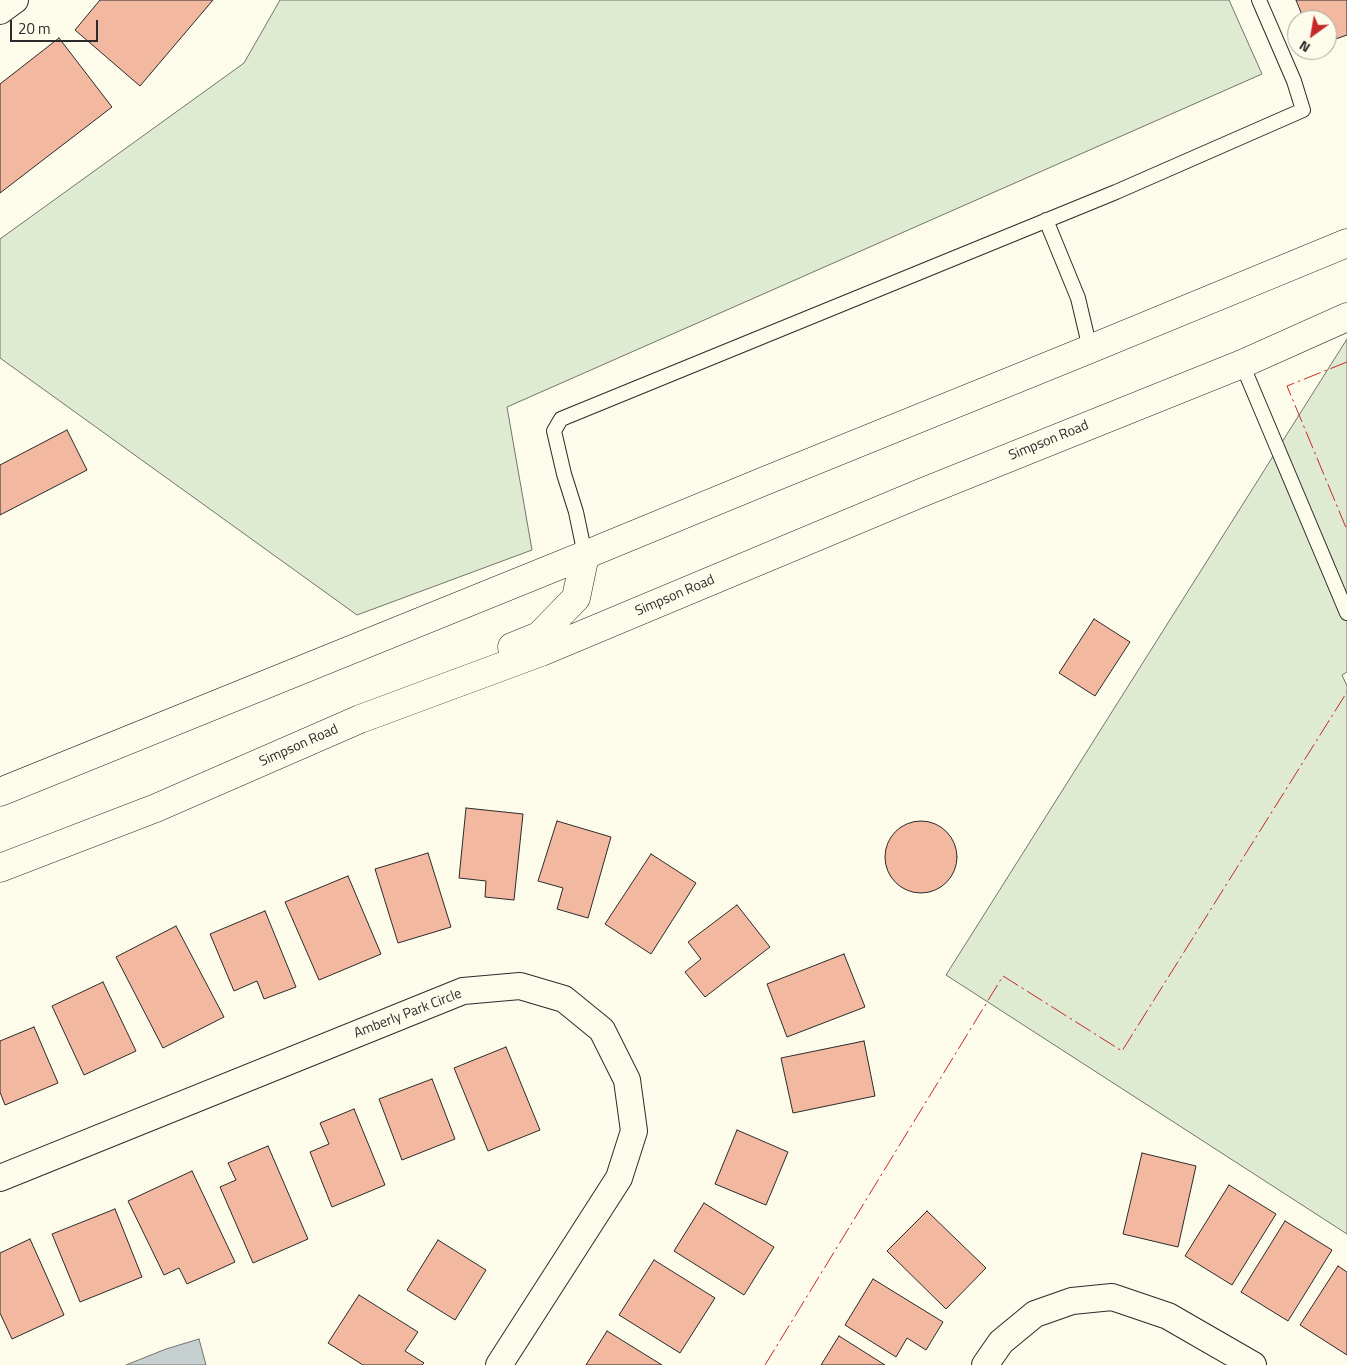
<!DOCTYPE html>
<html>
<head>
<meta charset="utf-8">
<style>
	body { margin:0 }
	#map { position:relative; width:1347px; height:1365px; overflow:hidden; background:#fdfbea; font-family:"Titillium Web",sans-serif }
	canvas { display:block }
	.north { position:absolute; left:1287px; top:10px; width:50px; height:50px; box-sizing:border-box; background:#fdfbea; border:1px solid #a9a89e; border-radius:50%; rotate:212deg; font-size:14px; font-weight:700; line-height:20px; text-align:center; color:#2b2b2b }
	.north::after { content:''; display:block; margin:auto; width:18px; height:22px; background:#c62828; clip-path:polygon(50% 0,100% 100%,50% 72%,0 100%) }
	.scale { position:absolute; left:10px; top:20px; width:88px; height:22px; box-sizing:border-box; border:2px solid #2b2b2b; border-top:0; padding-left:6px; font-size:15px; line-height:18px; white-space:nowrap; color:#2b2b2b; -webkit-text-stroke:4px #fdfbea; paint-order:stroke }
</style>
</head>
<body>
<div id="map">
<canvas width="1347" height="1365"></canvas>
<div class="north">N</div>
<div class="scale">20 m</div>
</div>
<script>
const context = document.querySelector('canvas').getContext('2d');
context.lineJoin = 'round';
function paint(path, color) {
  context.fillStyle = color;
  context.fill(path, 'evenodd');
}
function shape(rows) {
  const path = new Path2D();
  for (const r of rows) {
    if (r.length === 3) {
      path.moveTo(r[0] + r[2], r[1]);
      path.arc(r[0], r[1], r[2], 0, 2 * Math.PI);
      continue;
    }
    path.moveTo(r[0], r[1]);
    for (let i = 2; i < r.length; i += 2) path.lineTo(r[i], r[i + 1]);
  }
  return path;
}
function trace(path, color, width, dash) {
  context.strokeStyle = color;
  context.lineWidth = width;
  context.lineCap = dash ? 'butt' : 'round';
  context.setLineDash(dash || []);
  context.stroke(path);
}
function write(font, color, halo, rows, align = 'center') {
  context.font = font + ' "Titillium Web",sans-serif';
  context.lineWidth = 4;
  context.setLineDash([]);
  context.textBaseline = 'middle';
  context.strokeStyle = halo;
  context.fillStyle = color;
  for (const [text, x, y, turn = 0] of rows) {
    context.save();
    context.translate(x, y);
    context.rotate((+turn || 0) * Math.PI / 180);
    context.textAlign = isNaN(turn) ? turn : align;
    if (halo) context.strokeText(text, 0, 0);
    context.fillText(text, 0, 0);
    context.restore();
  }
}
const green = shape([
	[280,0,1229,0,1262,74,507,407,532,550,357,615,0,358,0,239,244,63,280,0],
	[1347,339,1347,672,1342,675,1347,686,1347,1234,946,975,1347,339]
]);
const water = shape([
	[199,1339,206,1365,126,1365,166,1349,199,1339]
]);
const building = shape([
	[100,0,213,0,140,86,75,30,100,0],
	[1296,0,1347,0,1347,35,1327,42,1327,20,1304,20,1296,0],
	[59,38,112,107,0,193,0,84,59,38],
	[67,430,87,470,0,515,0,465,67,430],
	[1094,619,1130,642,1095,696,1059,673,1094,619],
	[466,808,523,814,514,900,485,897,486,881,459,878,466,808],
	[557,821,611,837,588,918,557,909,563,888,538,881,557,821],
	[921,857,36],
	[428,853,451,927,398,943,375,869,428,853],
	[651,854,696,883,651,954,605,924,651,854],
	[348,876,381,954,319,980,285,902,348,876],
	[737,905,770,947,705,997,685,972,701,959,688,942,737,905],
	[265,911,296,987,264,999,257,981,234,991,210,934,265,911],
	[176,926,224,1017,163,1048,116,957,176,926],
	[844,954,865,1007,787,1037,767,984,844,954],
	[103,982,136,1051,84,1075,52,1006,103,982],
	[34,1027,58,1083,5,1105,0,1092,0,1041,34,1027],
	[864,1041,875,1096,793,1113,781,1058,864,1041],
	[506,1047,540,1130,488,1151,454,1068,506,1047],
	[432,1079,455,1139,402,1160,379,1099,432,1079],
	[354,1109,385,1185,332,1207,310,1152,329,1144,320,1123,354,1109],
	[737,1130,788,1152,766,1205,715,1184,737,1130],
	[268,1146,308,1239,253,1263,220,1187,236,1180,228,1163,268,1146],
	[1142,1153,1196,1166,1178,1247,1123,1234,1142,1153],
	[192,1171,235,1262,187,1284,179,1268,164,1275,128,1201,192,1171],
	[1229,1185,1276,1214,1232,1285,1185,1256,1229,1185],
	[704,1203,774,1247,744,1295,674,1251,704,1203],
	[115,1209,142,1277,80,1302,52,1234,115,1209],
	[927,1211,986,1268,946,1309,887,1251,927,1211],
	[1285,1221,1332,1250,1288,1321,1241,1292,1285,1221],
	[30,1239,64,1315,12,1339,0,1313,0,1253,30,1239],
	[438,1240,486,1270,455,1320,407,1290,438,1240],
	[654,1260,715,1298,680,1353,619,1315,654,1260],
	[1338,1266,1347,1272,1347,1355,1300,1325,1338,1266],
	[873,1279,943,1322,926,1350,907,1338,896,1357,845,1325,873,1279],
	[359,1295,418,1332,405,1351,424,1363,422,1365,363,1365,328,1343,359,1295],
	[607,1331,662,1365,586,1365,607,1331],
	[839,1336,885,1365,821,1365,839,1336]
]);
const service = shape([
	[1046,220,1078,298,1090,349],
	[1242,364,1347,613],
	[585,555,576,512,564,474,554,431,561,419,1116,192,1303,110,1294,81,1259,0]
]);
const minor = shape([
	[0,11,15,0],
	[0,1178,463,991,520,986,564,999,602,1030,627,1080,634,1131,619,1178,499,1365],
	[985,1365,1001,1342,1035,1314,1072,1301,1112,1297,1168,1316,1253,1365]
]);
const primary = shape([
	[512,647,539,636,576,598,585,555],
	[0,792,585,555,767,480,1090,349,1347,243],
	[0,868,156,808,360,719,541,652,921,493,1242,364,1347,317]
]);
const power = shape([
	[1347,362,1287,386,1347,530],
	[765,1365,1003,976,1122,1051,1347,692]
]);
const streetNames = [
	["Simpson Road",1049,441,-22],
	["Simpson Road",675,596,-23],
	["Simpson Road",299,746,-24],
	["Amberly Park Circle",408,1014,-21]
];
paint(green, '#deebd1');
trace(green, '#74746e', 1);
paint(water, '#c7d0d0');
trace(water, '#74746e', 1);
paint(building, '#f2b8a0');
trace(building, '#2b2b2b', 1);
trace(service, '#2b2b2b', 16);
trace(minor, '#2b2b2b', 28);
trace(primary, '#2b2b2b', 29);
trace(service, '#fdfbea', 14);
trace(minor, '#fdfbea', 26);
trace(primary, '#fdfbea', 28);
trace(power, '#c62828', 1, [18, 4, 2.5, 4]);
write('14px', '#2b2b2b', '#fdfbea', streetNames);
</script>
</body>
</html>
